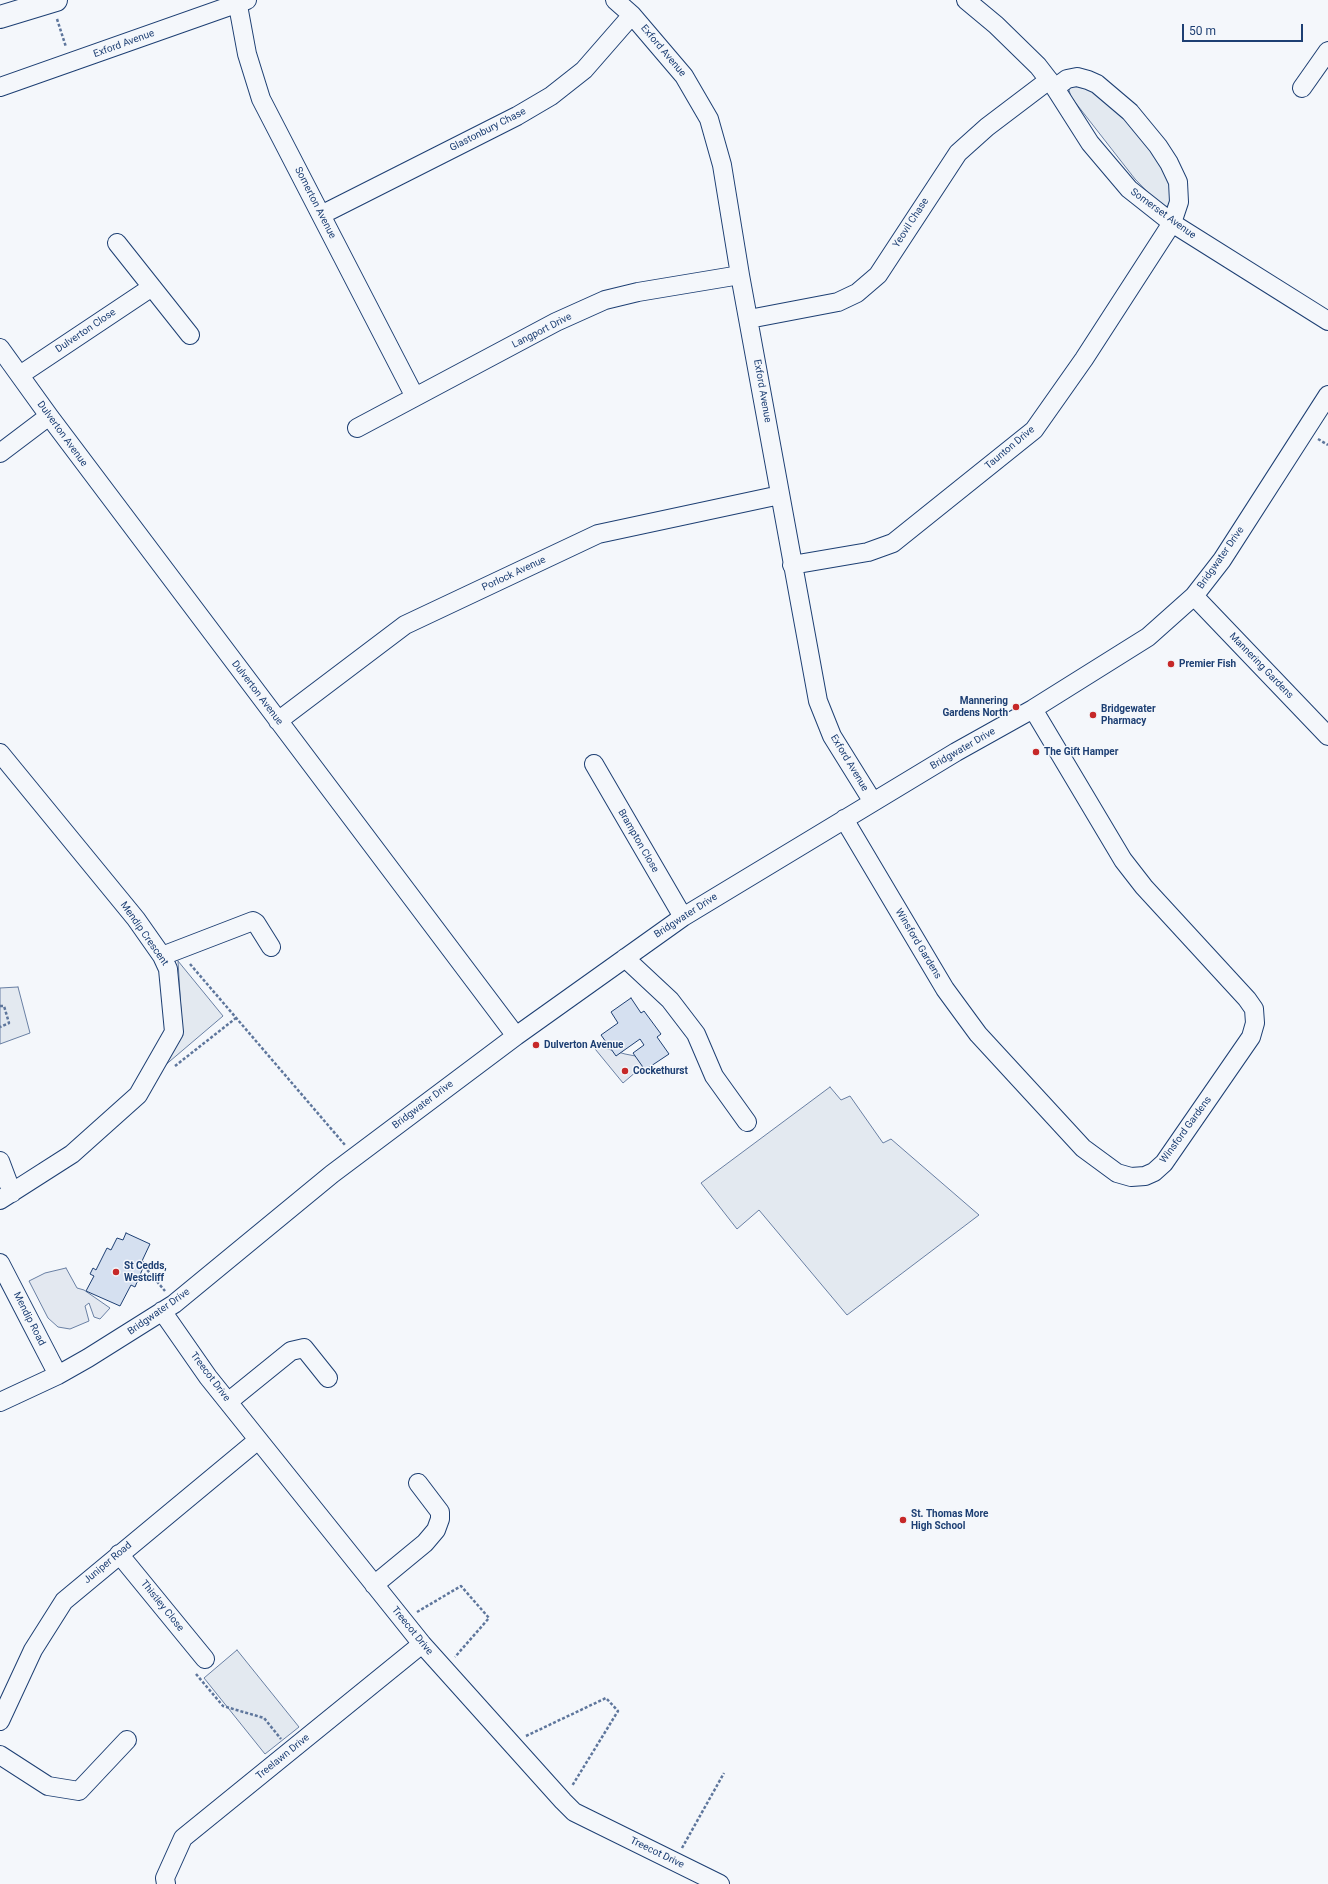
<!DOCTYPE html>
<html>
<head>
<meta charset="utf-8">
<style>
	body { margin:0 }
	#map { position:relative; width:1328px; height:1884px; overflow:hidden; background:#f4f7fb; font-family:Roboto,sans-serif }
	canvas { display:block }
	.scale { position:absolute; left:1182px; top:24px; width:121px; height:18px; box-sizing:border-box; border:2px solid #1d3f73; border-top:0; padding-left:5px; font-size:12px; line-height:14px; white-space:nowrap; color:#1d3f73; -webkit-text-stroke:3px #f4f7fb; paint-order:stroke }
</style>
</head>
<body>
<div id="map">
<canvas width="1328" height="1884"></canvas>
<div class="scale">50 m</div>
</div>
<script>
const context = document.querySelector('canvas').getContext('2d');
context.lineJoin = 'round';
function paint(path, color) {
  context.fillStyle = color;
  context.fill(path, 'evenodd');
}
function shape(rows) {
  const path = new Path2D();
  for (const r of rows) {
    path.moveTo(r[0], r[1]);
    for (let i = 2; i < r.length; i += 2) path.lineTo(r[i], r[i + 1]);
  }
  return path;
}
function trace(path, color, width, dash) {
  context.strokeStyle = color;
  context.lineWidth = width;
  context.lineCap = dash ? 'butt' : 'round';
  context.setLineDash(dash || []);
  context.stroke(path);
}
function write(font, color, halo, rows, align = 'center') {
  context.font = font + ' Roboto,sans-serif';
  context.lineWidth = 3;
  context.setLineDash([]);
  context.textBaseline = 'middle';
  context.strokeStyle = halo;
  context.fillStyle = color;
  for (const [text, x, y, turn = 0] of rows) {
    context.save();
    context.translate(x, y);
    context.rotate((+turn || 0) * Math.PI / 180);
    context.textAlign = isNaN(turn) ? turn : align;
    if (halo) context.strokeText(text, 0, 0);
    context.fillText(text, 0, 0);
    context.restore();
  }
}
const green = shape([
	[1071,85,1099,92,1154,149,1175,191,1169,206,1162,207,1135,179,1071,97,1069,90,1071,85],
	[178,961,223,1016,163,1067,182,1028,178,961],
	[18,987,30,1033,0,1044,0,988,18,987],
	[830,1087,841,1100,850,1096,883,1143,891,1139,979,1215,847,1315,759,1210,737,1229,701,1183,830,1087],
	[237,1650,299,1727,265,1754,204,1678,237,1650]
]);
const parking = shape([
	[591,1044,625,1054,651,1059,623,1083,591,1044],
	[66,1268,77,1288,84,1290,110,1308,100,1319,94,1317,89,1303,85,1306,89,1321,70,1329,58,1327,48,1318,29,1281,45,1273,66,1268]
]);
const building = shape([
	[631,998,641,1013,644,1011,661,1034,657,1037,669,1054,645,1070,633,1053,644,1045,640,1039,616,1056,601,1035,618,1023,611,1012,631,998],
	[126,1233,150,1244,142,1261,145,1263,135,1287,131,1285,120,1306,86,1291,94,1276,90,1274,93,1268,96,1270,107,1248,111,1250,117,1238,123,1240,126,1233]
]);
const path = shape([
	[57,19,66,47],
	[1318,439,1328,445],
	[190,964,345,1145],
	[0,1006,4,1006,9,1023,0,1027],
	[175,1066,236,1018],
	[144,1266,165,1291],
	[417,1612,461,1586,489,1618,455,1657],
	[196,1674,223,1706,264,1718,281,1739],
	[526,1736,606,1698,618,1711,572,1786],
	[682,1848,724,1773]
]);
const minor = shape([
	[237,0,247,54,261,99,415,397],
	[615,0,632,15,684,76,709,119,722,165,740,275,818,701,832,736,873,802],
	[966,0,996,25,1038,66,1055,88,1090,143,1129,189,1172,223,1328,321],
	[0,87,247,0],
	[1302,88,1328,51],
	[321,215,517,116,551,96,584,70,632,15],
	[117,243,190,335],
	[749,319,838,302,857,293,878,275,958,153,987,127,1049,80],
	[0,348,49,416,516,1036],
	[20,375,152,287],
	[357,428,556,322,605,300,638,292,740,275],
	[0,453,49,416],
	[792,565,868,552,893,543,1034,430,1084,359,1172,223,1179,202,1178,182,1169,163,1158,146,1130,112,1097,84,1088,80,1077,77,1067,79,1055,88],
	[1194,596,1328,736],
	[278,721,405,625,598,534,780,495],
	[0,753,136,919,162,956,168,969,174,1032,138,1095,72,1154,0,1200],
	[594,764,683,917],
	[844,819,945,989,978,1034,1083,1148,1117,1173,1131,1177,1145,1176,1154,1172,1164,1163,1251,1037,1255,1023,1254,1009,1247,999,1144,887,1123,860,1033,709],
	[162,956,253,921,256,923,271,947],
	[625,958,670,1000,696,1034,714,1076,747,1122],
	[0,1161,12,1193],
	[0,1263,58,1375],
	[162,1311,208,1377,422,1644,563,1801,574,1812,720,1884],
	[0,1402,58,1375,88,1358,174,1304,332,1174,516,1036,683,917,956,752,1033,709,1148,637,1194,596,1222,560,1328,395],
	[228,1402,291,1351,304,1348,328,1378],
	[119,1554,205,1659],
	[374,1585,425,1543,436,1530,440,1519,440,1512,418,1483],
	[0,1721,33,1650,64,1601,258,1440],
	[0,1755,48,1786,79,1791,127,1740],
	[166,1884,165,1878,183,1838,422,1644]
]);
const highway = shape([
	[0,17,56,0]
]);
const markers = [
	[1171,664,4,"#c62828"],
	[1016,707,4,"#c62828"],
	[1093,715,4,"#c62828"],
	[1036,752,4,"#c62828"],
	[536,1045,4,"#c62828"],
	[625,1071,4,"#c62828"],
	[116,1272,4,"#c62828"],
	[903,1520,4,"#c62828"]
];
const streetNames = [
	["Exford Avenue",124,44,-20],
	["Exford Avenue",663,51,50],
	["Glastonbury Chase",488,130,-27],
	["Somerton Avenue",315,203,63],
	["Somerset Avenue",1163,214,36],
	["Yeovil Chase",911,223,-57],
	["Dulverton Close",86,331,-34],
	["Langport Drive",542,331,-27],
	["Exford Avenue",762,391,80],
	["Dulverton Avenue",62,434,54],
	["Taunton Drive",1010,448,-40],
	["Bridgwater Drive",1221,558,-55],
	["Porlock Avenue",514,574,-25],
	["Mannering Gardens",1261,666,46],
	["Dulverton Avenue",257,693,53],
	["Bridgwater Drive",963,749,-30],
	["Exford Avenue",849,763,59],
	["Brampton Close",638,841,60],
	["Bridgwater Drive",686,916,-33],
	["Mendip Crescent",144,934,55],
	["Winsford Gardens",918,944,59],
	["Bridgwater Drive",423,1105,-37],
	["Winsford Gardens",1186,1130,-54],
	["Bridgwater Drive",159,1312,-35],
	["Mendip Road",29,1319,63],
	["Treecot Drive",210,1377,53],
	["Juniper Road",108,1563,-40],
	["Thistley Close",162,1606,51],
	["Treecot Drive",412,1631,51],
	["Treelawn Drive",283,1757,-39],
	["Treecot Drive",657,1853,26]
];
const poiNames = [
	["Premier Fish",1179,664],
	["Mannering",1008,701,"right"],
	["Gardens North",1008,713,"right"],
	["Bridgewater",1101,709],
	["Pharmacy",1101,721],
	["The Gift Hamper",1044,752],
	["Dulverton Avenue",544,1045],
	["Cockethurst",633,1071],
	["St Cedds,",124,1266],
	["Westcliff",124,1278],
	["St. Thomas More",911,1514],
	["High School",911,1526]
];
paint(green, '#e3e9f0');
trace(green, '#687fa3', 1);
paint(parking, '#e3e8f0');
trace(parking, '#687fa3', 1);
paint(building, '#d5e0f0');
trace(building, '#1d3f73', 1);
trace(minor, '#1d3f73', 20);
trace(highway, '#1d3f73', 24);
trace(path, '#5e769c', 2.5, [3, 2]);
trace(minor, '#f4f7fb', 18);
trace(highway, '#f4f7fb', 22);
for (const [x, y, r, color] of markers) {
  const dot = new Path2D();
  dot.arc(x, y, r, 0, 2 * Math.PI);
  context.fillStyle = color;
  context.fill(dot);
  trace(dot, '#f4f7fb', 1.5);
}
write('10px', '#1d3f73', '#f4f7fb', streetNames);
write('bold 10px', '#1d3f73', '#f4f7fb', poiNames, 'left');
</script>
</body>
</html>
